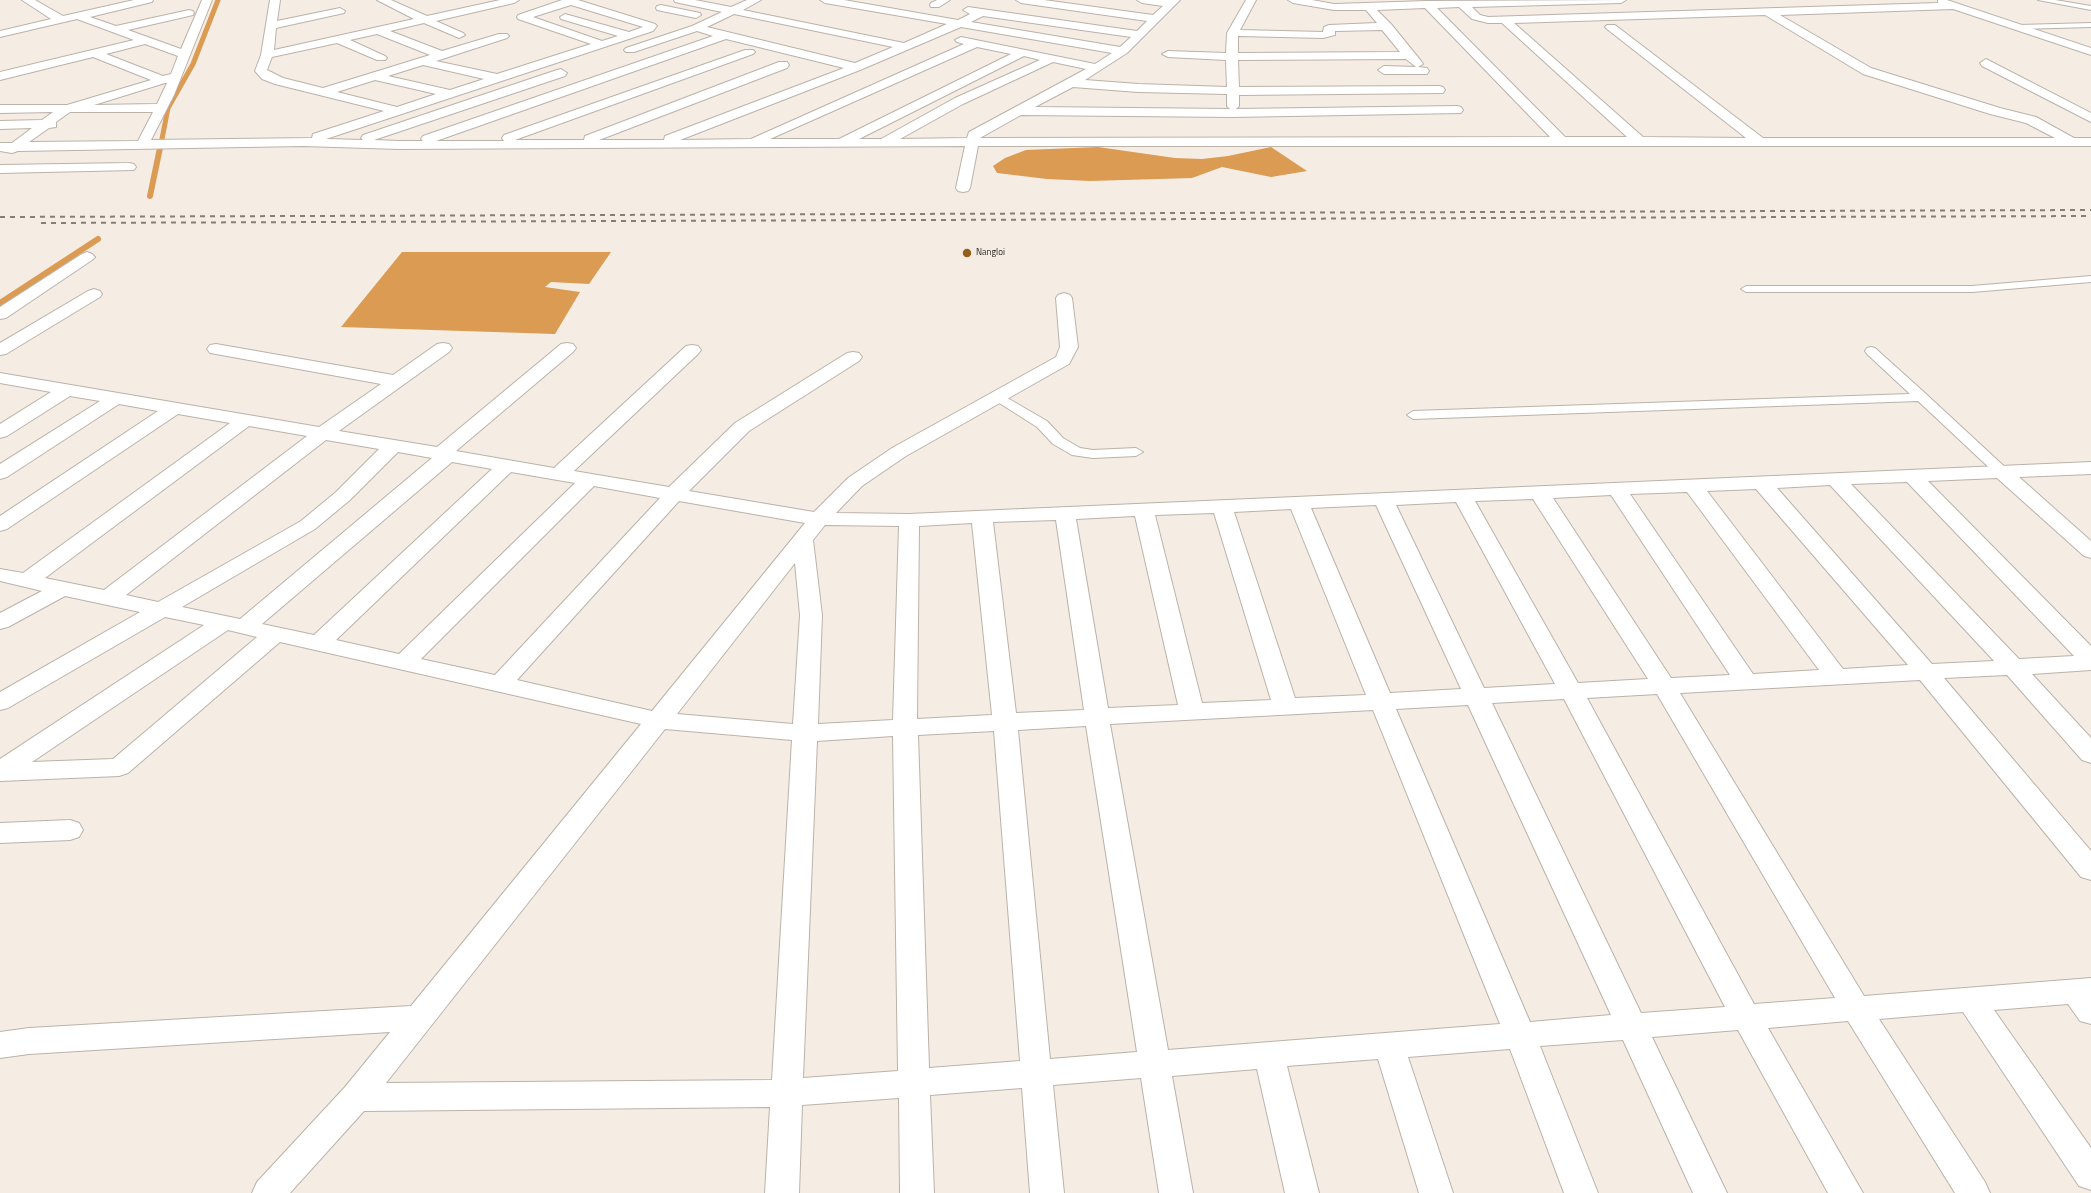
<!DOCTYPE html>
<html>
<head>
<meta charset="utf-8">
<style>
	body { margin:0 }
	canvas { display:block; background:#f5ece3 }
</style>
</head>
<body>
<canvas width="2091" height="1193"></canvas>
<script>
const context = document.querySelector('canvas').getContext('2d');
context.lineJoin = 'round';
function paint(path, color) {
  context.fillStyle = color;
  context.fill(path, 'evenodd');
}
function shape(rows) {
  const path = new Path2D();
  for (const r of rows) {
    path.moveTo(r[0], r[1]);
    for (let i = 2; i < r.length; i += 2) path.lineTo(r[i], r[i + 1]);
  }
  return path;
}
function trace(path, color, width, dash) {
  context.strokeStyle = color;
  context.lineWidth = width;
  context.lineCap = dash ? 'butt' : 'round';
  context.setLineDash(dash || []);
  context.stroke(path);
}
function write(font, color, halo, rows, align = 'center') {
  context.font = font + ' "Titillium Web",sans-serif';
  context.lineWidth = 3;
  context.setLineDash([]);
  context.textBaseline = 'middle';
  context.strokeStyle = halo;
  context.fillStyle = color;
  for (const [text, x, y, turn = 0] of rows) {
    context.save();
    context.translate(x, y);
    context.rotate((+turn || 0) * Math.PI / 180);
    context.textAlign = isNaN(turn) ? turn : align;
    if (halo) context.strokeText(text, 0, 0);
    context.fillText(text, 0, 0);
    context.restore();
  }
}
const water = shape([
	[1098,147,1175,158,1202,159,1228,156,1271,147,1307,171,1271,177,1222,167,1192,178,1090,181,1047,179,997,173,993,166,1005,158,1026,150],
	[402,252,611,252,589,284,551,282,545,287,580,292,555,334,341,327]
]);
const streamFar1 = shape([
	[161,144,168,108,193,64,218,0]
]);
const stream = shape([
	[150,196,161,143],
	[0,303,98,239]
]);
const service = shape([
	[2038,0,2055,0,2091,6,2091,10,2038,0],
	[2091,23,2091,27,2019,29,2015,27,2019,25,2091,23],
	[2091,276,2091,282,1972,292,1746,292,1741,289,1746,286,1972,286,2091,276],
	[1871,347,1875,348,1926,394,2007,469,2009,472,2007,475,1997,475,1918,401,1413,419,1407,415,1413,411,1910,394,1867,354,1865,351,1867,348,1871,347],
	[997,392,1047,421,1063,438,1080,448,1093,450,1136,448,1143,452,1136,456,1093,458,1072,455,1053,444,1037,427,993,399,991,396,997,392]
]);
const minor = shape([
	[22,0,35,0,63,16,134,0,153,0,152,2,90,17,116,26,189,10,193,11,194,13,193,15,128,30,181,49,202,0,212,0,174,95,151,140,312,138,313,134,384,111,275,84,262,79,255,71,261,55,270,0,280,0,277,21,340,8,345,11,344,13,276,28,274,50,414,19,377,0,391,0,427,16,500,0,519,0,514,3,436,21,463,33,465,35,459,38,424,23,390,31,442,51,499,34,507,34,509,36,507,38,436,61,497,74,591,44,518,19,517,17,518,15,562,0,578,0,655,24,657,26,653,31,326,139,363,140,361,138,363,135,557,70,561,69,567,73,565,76,374,140,399,141,423,141,421,139,423,136,713,36,697,31,634,52,626,52,624,50,626,48,692,26,722,12,675,2,674,0,695,0,731,7,747,0,761,0,743,10,904,43,947,24,825,3,820,0,844,0,958,20,970,14,963,10,968,7,1137,31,1147,21,1021,3,1016,0,1044,0,1153,15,1163,6,1142,3,1137,0,1180,0,1127,53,1085,80,1138,84,1227,87,1226,60,1168,57,1162,54,1168,51,1226,53,1227,33,1246,0,1256,0,1240,30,1323,32,1324,27,1329,25,1377,23,1366,10,1334,10,1293,3,1288,0,1312,0,1334,4,1427,1,1626,0,1621,3,1472,7,1480,15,1488,17,1938,3,1938,0,1947,0,2091,48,2091,55,1953,9,1780,15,1871,68,2000,108,2036,117,2074,138,2091,138,2091,146,978,146,970,188,968,191,963,192,958,191,956,188,965,146,399,149,303,146,18,151,12,153,0,151,0,143,12,143,32,128,0,129,0,121,42,120,53,112,0,113,0,105,67,105,151,80,93,57,0,80,0,72,134,40,77,19,0,37,0,31,51,19,22,0],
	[571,5,643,27,629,32,565,14,560,17,561,19,618,36,602,41,533,17,571,5],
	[1459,7,1472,19,1488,23,1502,23,1627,137,1565,137,1437,8,1459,7],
	[1425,8,1550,137,980,138,1021,115,1232,117,1461,113,1463,110,1461,107,1457,106,1236,109,1239,106,1239,95,1443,93,1445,90,1443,87,1439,86,1239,87,1238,60,1406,59,1416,67,1384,66,1378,70,1384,74,1427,74,1429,71,1427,68,1418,67,1423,64,1421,61,1391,24,1377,10,1425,8],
	[734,14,893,47,855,63,707,27,734,14],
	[1765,15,1863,74,1990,114,2026,123,2055,138,1763,138,1615,25,1607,25,1605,27,1607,29,1746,138,1643,137,1514,23,1765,15],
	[983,16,1131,37,1120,47,971,22,983,16],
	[961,27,1112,53,1095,64,961,37,955,40,957,42,964,44,751,139,680,140,860,70,961,27],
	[1382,30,1400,52,1238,53,1238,36,1323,38,1335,35,1335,31,1382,30],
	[377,34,430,55,323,88,283,78,267,70,272,57,337,43,377,60,385,60,387,58,385,56,350,40,377,34],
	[726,39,844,68,665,136,664,140,599,140,787,68,789,65,787,62,779,62,585,136,584,140,515,140,753,54,755,52,753,50,745,50,504,135,502,138,504,141,436,141,726,39],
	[145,44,178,56,171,74,163,76,106,54,145,44],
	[977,47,1011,54,839,139,770,139,977,47],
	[1024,56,1040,60,955,98,881,139,859,139,1024,56],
	[1053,62,1086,69,969,132,967,138,900,139,963,104,1053,62],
	[423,65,484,79,450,90,388,76,423,65],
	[375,80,436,94,397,107,337,92,375,80],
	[165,83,167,83,157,104,94,105,165,83],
	[1073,87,1138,92,1227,94,1227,106,1230,109,1035,107,1073,87],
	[70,112,153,112,138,141,29,142,49,128,56,127,56,122,70,112],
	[937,0,950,0,939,7,931,7,930,5,931,3,937,0],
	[661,5,700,13,701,15,696,18,657,10,656,8,657,6,661,5],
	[1986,59,2091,113,2091,122,1982,66,1980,63,1986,59],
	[129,163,134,164,136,167,134,170,0,173,0,165,129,163],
	[87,252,92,254,95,257,92,260,6,318,0,319,0,307,82,254,87,252],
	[94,289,100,291,102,294,100,297,6,354,0,355,0,343,88,291,94,289],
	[1064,293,1070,295,1072,298,1078,347,1069,364,906,456,862,486,836,513,909,514,2091,462,2091,474,2019,477,2091,541,2091,558,2084,556,1997,478,1928,481,2091,646,2091,670,2032,674,2091,738,2091,763,2082,760,2007,675,1944,678,2091,851,2091,880,2081,877,1920,680,1680,693,1864,996,2091,978,2091,1024,2080,1021,2068,1004,1994,1010,2091,1148,2091,1190,2079,1186,1963,1012,1879,1019,1985,1182,1990,1193,1955,1193,1848,1021,1768,1028,1863,1193,1828,1193,1738,1030,1652,1037,1727,1193,1693,1193,1623,1040,1540,1046,1598,1193,1564,1193,1510,1049,1408,1057,1453,1193,1419,1193,1378,1059,1287,1066,1319,1193,1285,1193,1257,1069,1172,1076,1193,1193,1159,1193,1141,1078,1053,1085,1064,1193,1030,1193,1022,1088,930,1095,934,1193,900,1193,899,1098,802,1105,799,1193,765,1193,770,1107,364,1111,290,1193,252,1193,257,1182,345,1087,390,1032,29,1054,0,1058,0,1032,29,1028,411,1006,641,724,280,642,128,773,119,776,0,781,0,759,204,625,165,617,8,708,0,710,0,692,140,612,65,596,8,627,0,629,0,613,42,591,0,581,0,569,23,573,230,423,178,414,7,529,0,531,0,516,158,411,119,404,7,477,0,479,0,464,100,401,70,396,7,436,0,438,0,424,51,392,0,383,0,373,319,427,381,384,216,354,210,353,207,349,210,345,216,344,393,375,437,344,443,343,449,344,452,348,449,352,339,431,437,447,561,344,567,343,573,344,576,348,573,352,456,451,554,468,686,346,692,345,698,346,701,350,698,354,574,471,669,487,735,423,847,353,853,352,859,353,862,357,859,361,749,431,689,491,814,512,848,478,892,448,1056,357,1060,347,1056,298,1058,295,1064,293],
	[249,426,307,436,104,590,45,578,249,426],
	[326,440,379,449,336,492,301,521,158,602,126,595,326,440],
	[398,452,432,458,240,619,182,607,315,529,350,500,398,452],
	[452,462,492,469,314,635,262,624,452,462],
	[511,472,575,483,399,654,336,640,511,472],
	[1907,482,2074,656,2019,659,1851,484,1907,482],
	[1830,485,1994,661,1932,664,1777,488,1830,485],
	[594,486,660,498,495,675,421,659,594,486],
	[1756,489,1908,665,1843,669,1707,491,1756,489],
	[1687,492,1819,670,1753,674,1630,494,1687,492],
	[1611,495,1730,675,1671,678,1553,498,1611,495],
	[1533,499,1648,679,1578,683,1475,501,1533,499],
	[679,501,805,523,652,711,517,680,679,501],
	[1456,502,1555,684,1484,688,1396,505,1456,502],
	[1376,505,1461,689,1390,693,1311,508,1376,505],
	[1291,509,1366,695,1295,698,1234,512,1291,509],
	[1214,513,1271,700,1202,703,1155,515,1214,513],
	[1135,516,1178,705,1108,708,1076,519,1135,516],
	[1056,520,1084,710,1016,713,993,522,1056,520],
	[972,523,992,715,917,719,919,526,972,523],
	[825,525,899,526,893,720,818,724,822,615,813,540,825,525],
	[795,563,800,615,793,724,677,714,795,563],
	[228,630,257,637,113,759,32,762,228,630],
	[1657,694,1835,998,1754,1004,1587,698,1657,694],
	[1564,699,1725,1007,1641,1013,1492,703,1564,699],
	[1468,705,1611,1015,1530,1022,1396,709,1468,705],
	[1373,710,1500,1024,1168,1050,1110,724,1373,710],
	[1086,726,1137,1052,1050,1059,1018,730,1086,726],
	[665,729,792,740,772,1080,386,1083,665,729],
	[994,731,1020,1061,929,1068,918,735,994,731],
	[893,736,898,1071,803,1078,817,741,893,736],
	[70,820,79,823,83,830,79,837,70,840,0,843,0,823,70,820]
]);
const rail = shape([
	[0,217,2091,210],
	[41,223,2091,216]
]);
const markers = [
	[967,253,5,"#97601a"]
];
const farPoinames = [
	["Nangloi",976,253]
];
paint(water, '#db9b53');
trace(streamFar1, '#db9b53', 5);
trace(stream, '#db9b53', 6);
trace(service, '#bbb2aa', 2);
trace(minor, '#bbb2aa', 2);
paint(service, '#fff');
paint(minor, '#fff');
trace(rail, '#857f79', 2, [5, 5]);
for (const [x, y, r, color] of markers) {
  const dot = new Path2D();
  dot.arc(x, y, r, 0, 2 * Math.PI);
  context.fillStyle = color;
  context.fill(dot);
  trace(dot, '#f5ece3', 1.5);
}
write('9px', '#211e1b', '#f5ece3', farPoinames, 'left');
</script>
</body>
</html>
